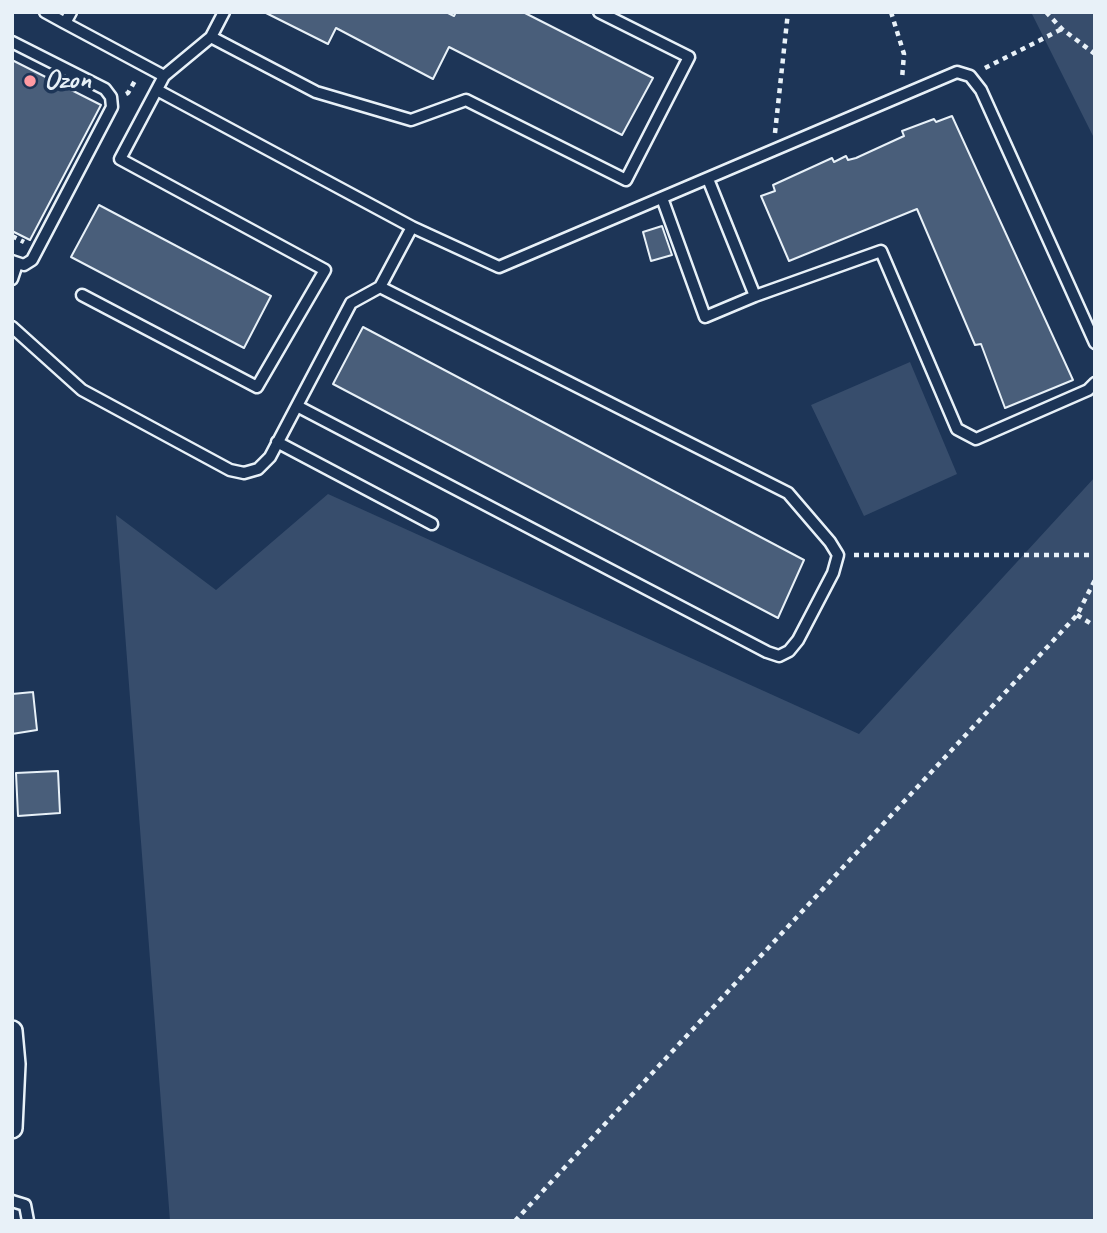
<!DOCTYPE html>
<html>
<head>
<meta charset="utf-8">
<style>
	body { margin:0 }
	#map { position:relative; width:1107px; height:1233px; overflow:hidden; background:#1d3557; font-family:Caveat,sans-serif }
	canvas { display:block }
	.frame { position:absolute; inset:0; border:14px solid #e8f1f8; pointer-events:none }
</style>
</head>
<body>
<div id="map">
<canvas width="1107" height="1233"></canvas>
<div class="frame"></div>
</div>
<script>
const context = document.querySelector('canvas').getContext('2d');
context.lineJoin = 'round';
function paint(path, color) {
  context.fillStyle = color;
  context.fill(path, 'evenodd');
}
function shape(rows) {
  const path = new Path2D();
  for (const r of rows) {
    path.moveTo(r[0], r[1]);
    for (let i = 2; i < r.length; i += 2) path.lineTo(r[i], r[i + 1]);
  }
  return path;
}
function trace(path, color, width, dash) {
  context.strokeStyle = color;
  context.lineWidth = width;
  context.lineCap = dash ? 'butt' : 'round';
  context.setLineDash(dash || []);
  context.stroke(path);
}
function write(font, color, halo, rows, align = 'center') {
  context.font = font + ' Caveat,sans-serif';
  context.lineWidth = 7;
  context.setLineDash([]);
  context.textBaseline = 'middle';
  context.strokeStyle = halo;
  context.fillStyle = color;
  for (const [text, x, y, turn = 0] of rows) {
    context.save();
    context.translate(x, y);
    context.rotate((+turn || 0) * Math.PI / 180);
    context.textAlign = isNaN(turn) ? turn : align;
    if (halo) context.strokeText(text, 0, 0);
    context.fillText(text, 0, 0);
    context.restore();
  }
}
const green = shape([
	[1031,12,1095,12,1095,140],
	[910,362,957,474,864,516,811,405],
	[1095,477,1095,1221,170,1221,116,515,216,590,328,494,859,734]
]);
const building = shape([
	[264,12,446,12,454,16,456,12,523,12,653,78,622,135,449,47,433,79,336,28,328,44,264,12],
	[12,60,101,105,30,240,12,231,12,60],
	[952,116,1073,380,1005,408,981,344,975,345,917,209,789,261,761,196,775,191,773,185,832,158,834,162,846,156,848,160,856,158,904,136,902,131,934,119,936,122,952,116],
	[99,205,271,296,244,348,71,257,99,205],
	[662,226,672,255,651,261,643,232,662,226],
	[363,327,804,560,778,618,333,384,363,327],
	[33,692,37,730,12,734,12,694,33,692],
	[58,771,60,813,18,816,16,773,58,771]
]);
const path = shape([
	[891,12,904,54,902,79],
	[1046,12,1062,29,1095,54],
	[985,68,1062,29],
	[126,94,128,93,136,79],
	[775,133,788,12],
	[12,236,24,242],
	[854,555,1095,555],
	[1077,615,1095,626],
	[515,1221,1077,615,1095,580]
]);
const lane = shape([
	[45,12,65,23,71,12],
	[65,23,164,76],
	[211,37,316,92,411,120,466,100,626,180,689,57,599,12],
	[12,42,105,89,111,97,112,107,32,260,24,265,12,261],
	[708,179,755,296,881,251,957,429,976,439,1088,390,1095,383],
	[662,198,705,317,755,296],
	[412,227,499,267,957,72,970,76,981,90,1095,343],
	[12,279,17,264],
	[82,295,257,387,325,270,120,159,164,76,211,37,224,12],
	[12,327,82,390,230,470,244,473,258,469,270,457,351,303,380,287,412,227,157,90],
	[297,406,767,652,779,656,789,651,798,640,833,573,838,555,830,542,788,493,380,287],
	[277,442,432,524],
	[12,1201,25,1205,28,1221]
]);
const street = shape([
	[12,1031,15,1064,12,1128]
]);
const markers = [
	[30,81,7,"#ff9aa2"]
];
const poiNames = [
	["Ozon",44,81]
];
paint(green, '#374d6c');
paint(building, '#495e7a');
trace(building, '#e8f1f8', 2);
trace(lane, '#e8f1f8', 15);
trace(street, '#e8f1f8', 24);
trace(path, '#e8f1f8', 4.5, [5, 5]);
trace(lane, '#1d3557', 10);
trace(street, '#1d3557', 19);
for (const [x, y, r, color] of markers) {
  const dot = new Path2D();
  dot.arc(x, y, r, 0, 2 * Math.PI);
  context.fillStyle = color;
  context.fill(dot);
  trace(dot, '#1d3557', 2.5);
}
write('bold 28px', '#e8f1f8', '#1d3557', poiNames, 'left');
</script>
</body>
</html>
